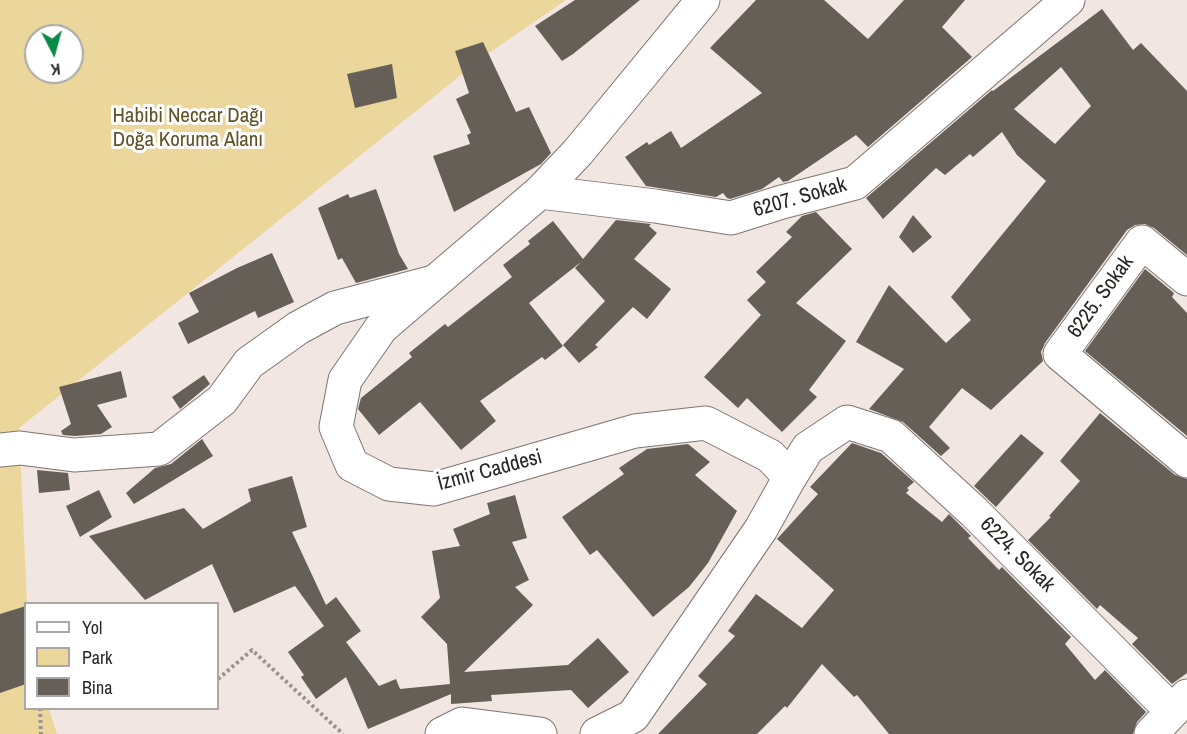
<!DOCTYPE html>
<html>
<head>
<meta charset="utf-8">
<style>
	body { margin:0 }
	#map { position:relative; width:1187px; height:734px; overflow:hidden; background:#f1e6e1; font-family:"Archivo Narrow",sans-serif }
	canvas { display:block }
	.legend { position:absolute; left:24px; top:602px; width:195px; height:108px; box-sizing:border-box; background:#fff; border:2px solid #a9a8a7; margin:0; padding:8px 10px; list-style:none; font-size:18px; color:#282523 }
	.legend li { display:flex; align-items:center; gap:12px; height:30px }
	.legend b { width:30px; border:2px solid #a9a8a7 }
	.north { position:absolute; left:24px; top:24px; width:60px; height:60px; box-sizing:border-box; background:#fff; border:2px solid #a9a8a7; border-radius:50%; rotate:174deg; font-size:16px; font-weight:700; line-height:24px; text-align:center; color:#282523 }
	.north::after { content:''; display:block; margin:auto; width:21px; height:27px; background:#098a46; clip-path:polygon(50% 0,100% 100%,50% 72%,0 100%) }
</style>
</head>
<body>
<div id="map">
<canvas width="1187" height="734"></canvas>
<ul class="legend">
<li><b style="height:8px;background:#fff"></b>Yol</li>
<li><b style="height:16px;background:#ebd69c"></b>Park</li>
<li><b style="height:16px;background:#655f58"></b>Bina</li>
</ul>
<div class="north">K</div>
</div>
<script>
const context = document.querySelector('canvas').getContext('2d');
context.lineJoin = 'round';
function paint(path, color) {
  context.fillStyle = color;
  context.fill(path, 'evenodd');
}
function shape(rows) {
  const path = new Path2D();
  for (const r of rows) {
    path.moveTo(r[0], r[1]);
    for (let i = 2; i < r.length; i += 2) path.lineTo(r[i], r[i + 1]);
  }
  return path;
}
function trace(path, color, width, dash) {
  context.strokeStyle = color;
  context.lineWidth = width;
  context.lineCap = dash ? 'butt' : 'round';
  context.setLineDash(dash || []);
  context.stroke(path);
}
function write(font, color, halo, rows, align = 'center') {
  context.font = font + ' "Archivo Narrow",sans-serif';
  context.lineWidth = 6;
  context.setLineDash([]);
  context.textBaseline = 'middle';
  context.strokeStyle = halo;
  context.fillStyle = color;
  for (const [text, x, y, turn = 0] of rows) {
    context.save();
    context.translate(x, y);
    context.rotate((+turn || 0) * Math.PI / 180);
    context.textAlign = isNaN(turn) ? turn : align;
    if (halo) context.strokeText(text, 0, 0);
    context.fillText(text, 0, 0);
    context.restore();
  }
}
const green = shape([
	[0,0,566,0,486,55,19,428,27,603,26,604,26,708,49,709,57,734,0,734],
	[36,36,72,36,72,72,36,72]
]);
const building = shape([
	[575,0,640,0,573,54,562,61,535,26],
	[756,0,824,0,868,39,904,0,965,0,942,27,972,57,868,147,856,135,788,181,783,182,779,177,762,189,730,199,727,198,723,193,716,197,646,186,625,157,647,142,649,145,671,131,681,148,762,93,710,48],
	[1102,9,1133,50,1141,43,1187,91,1187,255,1154,228,1145,224,1135,225,1127,230,1045,343,1041,352,1043,361,991,410,962,388,929,427,950,448,941,456,903,422,869,409,904,369,856,342,889,285,946,343,971,320,951,297,1046,181,1017,155,1002,132,973,157,970,154,945,175,936,168,883,219,866,198,992,90,993,91],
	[1061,67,1091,106,1055,144,1014,109],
	[483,42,516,112,529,107,551,153,541,164,454,212,433,156,470,144,467,135,471,133,456,99,469,93,455,51],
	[392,64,397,98,355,108,347,74],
	[376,189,399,254,408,269,356,283,342,258,338,260,318,208,348,194,350,198],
	[816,212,852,249,796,303,846,341,809,390,817,397,782,432,747,398,738,408,704,377,761,315,747,300,766,282,756,272,792,237,786,232,802,216],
	[913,215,932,237,913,253,899,237],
	[616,220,651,224,649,226,657,233,634,259,671,289,647,319,633,307,595,345,598,347,579,363,563,345,605,301,575,268,581,262,529,303,563,346,545,360,542,357,480,401,496,421,461,450,420,402,379,435,358,409,361,398,412,357,409,353,445,324,448,327,512,277,503,265,530,244,528,241,553,221,583,259],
	[272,253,294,302,258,318,255,311,188,344,178,323,199,312,189,293,237,268],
	[1145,269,1174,293,1172,297,1187,313,1187,436,1085,351],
	[121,371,127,397,97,405,112,427,101,434,75,436,63,435,61,431,71,424,59,387],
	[204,375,210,384,180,409,172,397],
	[1100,413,1175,475,1187,479,1187,673,1172,684,1132,644,1138,638,1100,605,1097,609,1028,540,1051,517,1049,516,1080,481,1060,461],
	[1021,434,1044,453,996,507,974,486],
	[202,439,213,456,134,504,126,493,155,468,171,464],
	[852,443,881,453,914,482,907,488,909,490,906,493,942,522,949,514,971,536,968,538,999,570,1002,567,1071,637,1065,644,1095,680,1105,670,1146,712,1137,722,1133,734,889,734,857,695,854,697,822,664,787,708,785,706,757,734,658,734,707,684,698,676,735,636,728,631,756,594,802,628,834,590,777,539,818,494,810,487],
	[688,444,710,462,695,475,737,511,708,563,689,587,653,617,597,550,590,555,562,517,624,474,619,468,647,449],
	[37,470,68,473,70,490,39,493],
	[292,476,307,527,292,532,326,605,336,597,361,631,346,642,379,686,396,679,400,689,450,684,447,644,421,617,440,598,432,551,460,546,453,529,490,514,487,503,515,495,527,538,512,542,529,580,515,587,533,605,464,672,568,665,598,638,629,672,588,708,571,690,491,695,492,701,451,704,451,694,368,729,346,677,316,699,301,677,304,675,288,652,324,626,295,586,234,613,212,564,145,600,89,536,184,508,203,529,251,501,248,489],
	[99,490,112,517,80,537,66,506],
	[26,606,26,684,0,693,0,614]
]);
const path = shape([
	[218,679,252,650,343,734],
	[40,708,41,734]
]);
const minor = shape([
	[540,192,655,206,731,218,782,202,855,183,1068,0],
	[1187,279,1142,242,1060,354,1187,461],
	[0,450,20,448,74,455,159,449,222,400,249,363,298,328,335,308,434,282],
	[790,477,808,448,847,422,891,436,974,512,1172,711],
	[1151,734,1187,696]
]);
const tertiary = shape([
	[442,734,462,724,540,734],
	[597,734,633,716,761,529,790,477,770,456,706,423,635,431,434,489,389,484,352,465,336,427,345,380,381,328,540,192,578,152,703,0]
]);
const parkNames = [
	["Habibi Neccar Dağı",188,116],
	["Doğa Koruma Alanı",188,140]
];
const streetNames = [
	["6207. Sokak",800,198,-16],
	["6225. Sokak",1101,297,-54],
	["İzmir Caddesi",490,471,-15],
	["6224. Sokak",1017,555,45]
];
paint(green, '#ebd69c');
paint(building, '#655f58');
trace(minor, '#7e7571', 35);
trace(tertiary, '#7e7571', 35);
trace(path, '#9a928f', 4, [3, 3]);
trace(minor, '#fff', 33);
trace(tertiary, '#fff', 33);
write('21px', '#605127', '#fff', parkNames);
write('21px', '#282523', '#fff', streetNames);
</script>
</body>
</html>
